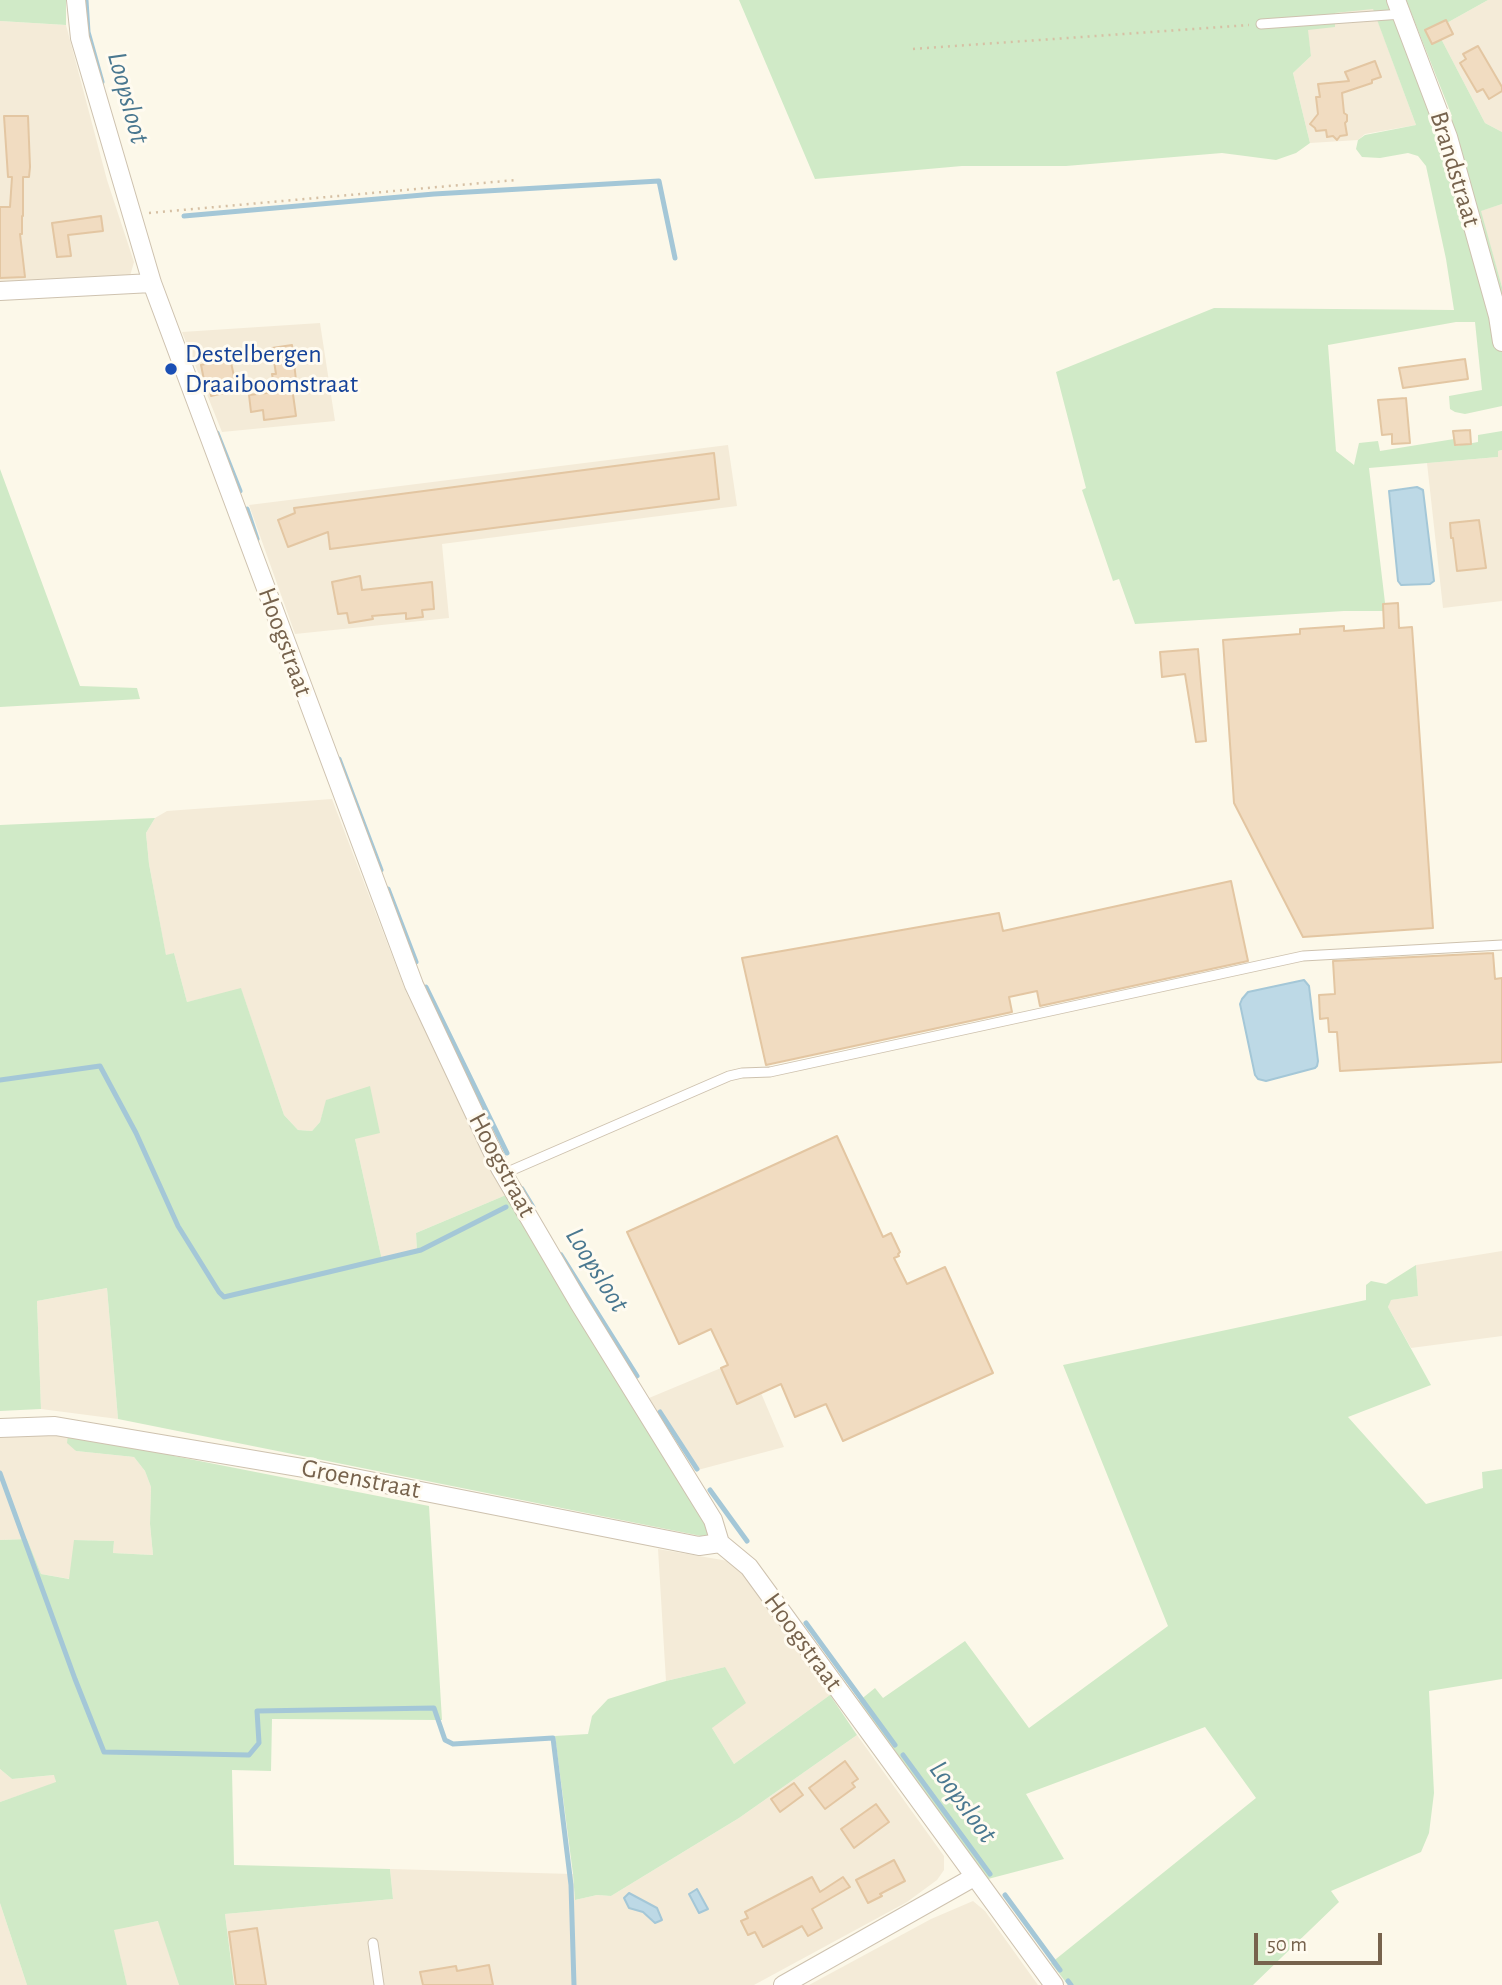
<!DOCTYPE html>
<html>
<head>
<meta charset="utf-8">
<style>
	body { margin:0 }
	#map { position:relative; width:1502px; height:1985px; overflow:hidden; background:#fcf8e9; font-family:"Alegreya Sans",sans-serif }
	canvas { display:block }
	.scale { position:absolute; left:1254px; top:1933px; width:128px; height:32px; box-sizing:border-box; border:4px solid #77634d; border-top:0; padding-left:9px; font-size:21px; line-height:24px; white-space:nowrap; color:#77634d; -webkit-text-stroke:5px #fffbf0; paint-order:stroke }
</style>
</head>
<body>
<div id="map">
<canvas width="1502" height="1985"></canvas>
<div class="scale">50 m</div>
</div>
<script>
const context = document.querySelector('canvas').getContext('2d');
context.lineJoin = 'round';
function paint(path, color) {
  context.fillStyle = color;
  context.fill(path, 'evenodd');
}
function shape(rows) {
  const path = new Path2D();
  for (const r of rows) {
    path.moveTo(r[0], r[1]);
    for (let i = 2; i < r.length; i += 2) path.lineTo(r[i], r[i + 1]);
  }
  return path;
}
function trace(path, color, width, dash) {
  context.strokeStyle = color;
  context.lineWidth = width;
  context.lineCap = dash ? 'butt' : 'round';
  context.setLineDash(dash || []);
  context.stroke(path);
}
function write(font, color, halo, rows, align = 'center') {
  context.font = font + ' "Alegreya Sans",sans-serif';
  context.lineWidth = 6;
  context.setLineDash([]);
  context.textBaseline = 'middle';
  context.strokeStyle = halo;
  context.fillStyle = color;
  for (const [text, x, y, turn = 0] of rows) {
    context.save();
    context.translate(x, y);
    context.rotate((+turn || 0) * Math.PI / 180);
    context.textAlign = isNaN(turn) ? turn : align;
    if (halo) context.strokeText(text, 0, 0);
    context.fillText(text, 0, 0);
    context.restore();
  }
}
const residential = shape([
	[1488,0,1502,0,1502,132,1485,123,1436,29],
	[1373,8,1416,125,1365,134,1358,140,1310,143,1293,73,1311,56,1307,30,1335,13],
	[0,21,66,25,107,180,134,262,130,276,0,284],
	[1502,204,1502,287,1480,211],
	[320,323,335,421,222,432,182,332],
	[728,445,737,506,442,544,449,618,295,634,249,505],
	[1502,450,1502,601,1443,608,1427,463,1498,457,1498,451],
	[332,799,406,992,506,1195,416,1233,417,1251,382,1260,355,1139,370,1087,327,1100,320,1122,312,1131,298,1130,284,1115,241,989,187,1002,174,953,166,956,149,864,146,833,155,818,167,811],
	[1502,1251,1502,1336,1411,1348,1388,1307,1390,1300,1418,1296,1416,1265],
	[107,1288,118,1419,41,1409,37,1301],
	[721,1368,737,1404,761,1393,784,1447,694,1471,649,1398],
	[68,1435,76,1451,134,1457,145,1471,151,1487,150,1524,153,1555,113,1553,114,1541,75,1540,70,1579,41,1574,27,1539,0,1540,0,1436],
	[658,1549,734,1562,752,1582,830,1695,734,1764,712,1728,725,1667,666,1681],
	[857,1735,944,1856,944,1870,937,1880,907,1902,754,1985,234,1985,225,1914,393,1899,390,1869,573,1874,575,1900,597,1895,611,1896,739,1818],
	[0,1769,12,1779,55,1775,56,1783,0,1802],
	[973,1901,985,1911,1038,1985,809,1985,931,1919],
	[0,1903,27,1985,0,1985],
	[159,1921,179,1985,127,1985,113,1929]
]);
const green = shape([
	[0,0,66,0,66,25,0,21],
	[739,0,1387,0,1435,120,1452,116,1406,0,1488,0,1436,29,1485,123,1502,132,1502,204,1481,211,1502,287,1502,406,1465,414,1455,412,1450,409,1449,396,1482,390,1475,322,1456,322,1328,345,1336,451,1354,465,1359,443,1378,441,1380,451,1454,439,1456,446,1478,442,1478,435,1502,431,1502,450,1498,451,1498,457,1369,468,1386,611,1344,611,1135,624,1119,579,1113,581,1082,490,1086,488,1056,372,1214,308,1454,310,1446,259,1426,166,1418,156,1408,153,1380,158,1362,157,1356,149,1358,140,1365,135,1416,125,1373,9,1335,13,1335,27,1308,30,1311,56,1293,73,1310,143,1296,153,1276,160,1222,153,1066,166,962,166,815,179],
	[0,469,80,686,137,688,140,699,0,707],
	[155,818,146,833,149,864,166,955,174,953,187,1002,241,988,284,1115,298,1130,312,1131,320,1122,326,1100,370,1086,380,1133,355,1139,382,1260,417,1251,416,1233,506,1195,711,1531,708,1535,701,1536,118,1419,107,1288,37,1301,41,1409,0,1411,0,825],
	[1416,1265,1418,1296,1391,1300,1388,1307,1431,1385,1348,1417,1426,1504,1483,1488,1482,1472,1502,1469,1502,1679,1429,1691,1434,1793,1429,1833,1421,1852,1331,1891,1339,1902,1253,1985,1068,1985,1051,1963,1256,1798,1205,1727,1026,1794,1064,1859,988,1879,859,1701,875,1688,883,1698,965,1641,1029,1728,1168,1626,1063,1365,1366,1300,1366,1285,1371,1281,1386,1284],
	[68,1435,166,1451,174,1456,429,1506,442,1720,272,1719,271,1771,232,1770,234,1865,390,1869,393,1899,225,1914,234,1985,179,1985,158,1921,114,1930,127,1985,27,1985,0,1903,0,1802,56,1782,54,1775,12,1779,0,1769,0,1540,27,1539,41,1574,69,1579,74,1540,114,1541,113,1553,153,1555,150,1524,151,1487,145,1471,134,1457,76,1451,67,1443],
	[725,1667,746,1703,712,1728,734,1764,830,1695,857,1735,739,1818,611,1896,597,1895,575,1900,573,1874,555,1736,588,1734,592,1716,608,1699,666,1681]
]);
const water = shape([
	[1417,487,1423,490,1434,581,1430,584,1401,585,1398,581,1389,491,1417,487],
	[1304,980,1309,986,1318,1061,1317,1066,1315,1068,1266,1081,1258,1079,1255,1075,1240,1004,1242,999,1248,992,1304,980],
	[697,1889,708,1909,699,1913,689,1894,697,1889],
	[629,1893,657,1908,662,1920,655,1923,643,1912,629,1908,624,1898,629,1893]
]);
const stream = shape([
	[86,0,88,32,102,82],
	[184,216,434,194,659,181,675,258],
	[217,433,240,491],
	[247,509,257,539],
	[339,759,381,870],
	[388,889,416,962],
	[426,987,507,1153],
	[0,1080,100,1066,136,1133,178,1226,219,1292,224,1297,421,1250,506,1207],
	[522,1189,533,1207],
	[561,1255,637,1376],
	[660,1412,697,1469],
	[0,1473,75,1679,104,1752,249,1755,259,1743,257,1711,434,1708,445,1740,453,1744,553,1738,571,1885,574,1985],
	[710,1490,747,1541],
	[806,1623,895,1745],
	[903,1755,990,1874],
	[1005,1895,1060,1970],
	[1068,1981,1071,1985]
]);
const building = shape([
	[1446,20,1453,34,1432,44,1425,30,1446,20],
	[1478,46,1502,87,1502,91,1489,99,1483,89,1477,92,1460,63,1466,59,1463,54,1478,46],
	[1375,61,1381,77,1372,80,1372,83,1342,93,1344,113,1347,115,1347,121,1345,123,1347,135,1340,136,1337,140,1333,136,1327,137,1326,130,1316,131,1315,128,1310,124,1318,114,1316,97,1320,97,1318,84,1349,81,1345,72,1375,61],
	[4,116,28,116,30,167,29,177,23,177,23,216,22,216,22,234,20,234,25,277,0,278,0,207,10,207,12,177,8,177,4,116],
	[101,216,103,231,68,235,71,256,57,257,52,223,101,216],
	[292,345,296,380,291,380,296,416,264,420,263,410,251,412,249,395,275,392,272,374,276,374,272,348,292,345],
	[230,358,237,390,211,396,209,384,205,385,201,365,230,358],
	[1465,359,1468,379,1403,388,1399,368,1465,359],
	[1406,398,1410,443,1392,444,1392,434,1382,435,1378,400,1406,398],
	[1470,430,1471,444,1455,445,1453,431,1470,430],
	[714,453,719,499,330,549,328,532,288,547,278,520,295,513,294,508,714,453],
	[1479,520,1486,568,1457,571,1453,538,1451,538,1450,523,1479,520],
	[360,576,362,590,432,582,434,609,422,610,423,617,406,619,406,613,372,616,373,619,349,623,347,613,338,614,332,582,360,576],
	[1398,603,1399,628,1412,627,1433,928,1303,937,1234,803,1223,640,1300,634,1300,629,1344,626,1344,631,1384,628,1383,604,1398,603],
	[1198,649,1206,741,1196,742,1185,674,1162,677,1160,652,1198,649],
	[1231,881,1248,961,1040,1006,1037,991,1009,997,1012,1012,766,1065,742,958,999,913,1003,931,1231,881],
	[1493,953,1495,979,1502,978,1502,1062,1340,1071,1337,1032,1329,1032,1328,1018,1320,1019,1319,995,1335,994,1333,961,1493,953],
	[837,1136,883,1237,891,1233,900,1252,898,1254,899,1256,894,1258,907,1284,945,1267,993,1373,843,1441,826,1404,795,1417,781,1384,737,1404,721,1368,728,1365,711,1329,679,1344,627,1232,837,1136],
	[845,1761,858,1779,852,1783,855,1787,825,1809,809,1788,845,1761],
	[794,1783,803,1795,780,1812,771,1799,794,1783],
	[876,1804,889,1822,854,1848,841,1829,876,1804],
	[894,1860,905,1881,880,1894,882,1896,868,1903,856,1880,894,1860],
	[812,1877,820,1892,843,1877,850,1887,812,1909,822,1928,808,1936,802,1926,763,1947,755,1932,748,1935,741,1921,748,1918,745,1912,812,1877],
	[257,1928,266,1985,236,1985,229,1932,257,1928],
	[489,1965,493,1985,423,1985,420,1972,456,1966,457,1971,489,1965]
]);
const path = shape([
	[913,49,1249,25],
	[149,213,516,180]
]);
const lane = shape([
	[1261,24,1402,14],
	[503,1174,729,1076,742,1073,770,1072,1303,956,1502,945],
	[373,1943,379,1985]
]);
const street = shape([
	[76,0,80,38,152,283,414,985,500,1168,579,1303,713,1520,720,1543,749,1567,1054,1985],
	[1396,0,1448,137,1498,316,1502,342],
	[0,291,152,283],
	[0,1428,55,1426,309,1469,699,1546,720,1543],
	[783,1985,974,1877]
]);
const markers = [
	[171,369,7,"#1a4fb4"]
];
const streetNames = [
	["Brandstraat",1455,169,73],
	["Hoogstraat",285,642,70],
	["Hoogstraat",502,1165,62],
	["Groenstraat",361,1479,11],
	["Hoogstraat",803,1642,54]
];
const transitNames = [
	["Destelbergen",185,354],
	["Draaiboomstraat",185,384]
];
const waterNames = [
	["Loopsloot",128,98,75],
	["Loopsloot",597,1270,58],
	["Loopsloot",963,1802,54]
];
paint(residential, '#f4ebd8');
paint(green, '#d0eac7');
paint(water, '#bdd9e6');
trace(water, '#a4c7d7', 2);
trace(stream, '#a4c7d7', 5);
paint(building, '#f1dcc1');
trace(building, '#e3c6a2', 2);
trace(lane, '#cec2af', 11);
trace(street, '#cec2af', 20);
trace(path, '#d6c0a4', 2.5, [2, 5]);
trace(lane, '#fff', 9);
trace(street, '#fff', 18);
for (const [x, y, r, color] of markers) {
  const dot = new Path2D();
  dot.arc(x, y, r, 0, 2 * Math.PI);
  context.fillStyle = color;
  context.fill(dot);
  trace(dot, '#fffbf0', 2.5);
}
write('26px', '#77634d', '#fffbf0', streetNames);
write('26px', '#164399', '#fffbf0', transitNames, 'left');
write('italic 28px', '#4a7890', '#fffbf0', waterNames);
</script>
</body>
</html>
